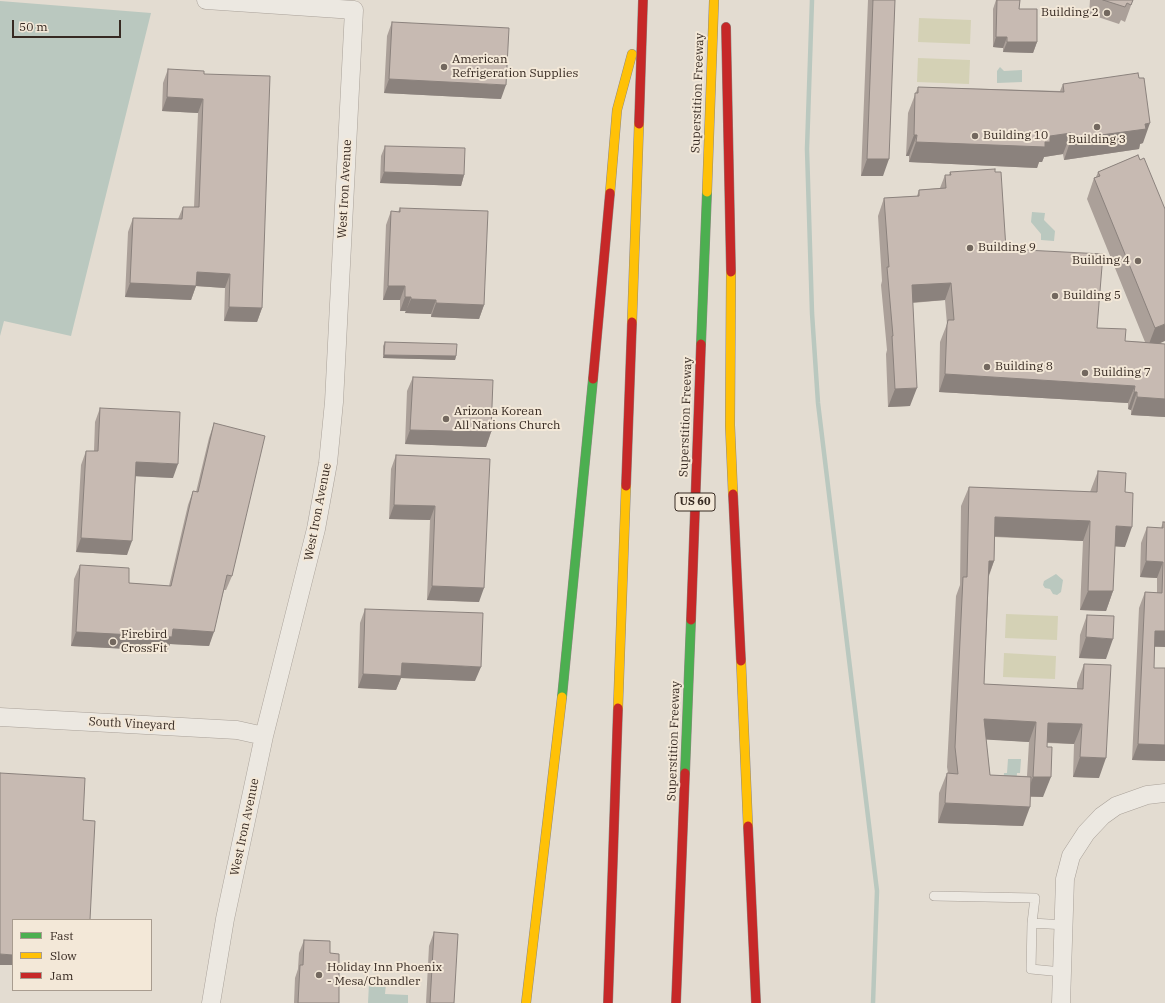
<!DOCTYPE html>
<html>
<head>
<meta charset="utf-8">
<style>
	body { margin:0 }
	#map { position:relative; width:1165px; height:1003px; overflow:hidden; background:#e3dcd1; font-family:"IBM Plex Serif",serif }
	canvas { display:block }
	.legend { position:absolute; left:12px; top:919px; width:140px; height:72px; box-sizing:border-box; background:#f3e8d8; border:1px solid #a89c8f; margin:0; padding:5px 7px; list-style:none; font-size:12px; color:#372a22 }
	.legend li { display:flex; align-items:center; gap:8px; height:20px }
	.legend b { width:20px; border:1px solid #a89c8f }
	.scale { position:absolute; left:12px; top:20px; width:109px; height:18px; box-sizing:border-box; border:2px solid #372a22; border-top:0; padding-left:5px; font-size:12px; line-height:14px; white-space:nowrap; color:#372a22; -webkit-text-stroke:3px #f3e8d8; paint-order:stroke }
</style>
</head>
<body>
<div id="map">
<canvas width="1165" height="1003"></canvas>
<ul class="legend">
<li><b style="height:5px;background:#4caf50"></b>Fast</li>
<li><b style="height:5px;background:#ffc107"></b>Slow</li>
<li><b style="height:5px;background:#c62828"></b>Jam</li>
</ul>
<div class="scale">50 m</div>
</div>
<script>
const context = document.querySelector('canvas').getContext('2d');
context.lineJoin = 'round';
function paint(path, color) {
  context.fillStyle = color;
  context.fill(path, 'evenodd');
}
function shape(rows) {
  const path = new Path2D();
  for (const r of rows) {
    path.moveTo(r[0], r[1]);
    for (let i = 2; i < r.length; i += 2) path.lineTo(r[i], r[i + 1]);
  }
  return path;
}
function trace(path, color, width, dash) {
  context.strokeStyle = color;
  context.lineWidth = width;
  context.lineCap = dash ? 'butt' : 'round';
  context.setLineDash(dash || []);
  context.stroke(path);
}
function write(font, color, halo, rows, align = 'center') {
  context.font = font + ' "IBM Plex Serif",serif';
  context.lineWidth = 4;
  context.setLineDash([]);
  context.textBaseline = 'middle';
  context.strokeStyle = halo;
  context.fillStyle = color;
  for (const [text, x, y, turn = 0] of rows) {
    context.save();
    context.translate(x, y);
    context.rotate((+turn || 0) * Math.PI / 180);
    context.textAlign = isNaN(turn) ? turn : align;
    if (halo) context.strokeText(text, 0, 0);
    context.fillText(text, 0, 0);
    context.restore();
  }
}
const green = shape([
	[919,18,971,20,970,44,918,42],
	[918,58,970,60,969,84,917,82],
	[1006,614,1058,616,1057,640,1005,638],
	[1004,653,1056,656,1055,679,1003,677]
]);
const water = shape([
	[0,1,151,13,71,336,4,321,0,336],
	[1000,67,1004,71,1022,70,1022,82,997,83,997,71],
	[1032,212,1045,213,1044,220,1055,231,1054,241,1041,240,1041,234,1031,222],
	[1056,574,1063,580,1061,592,1057,595,1053,594,1050,589,1045,588,1043,585,1044,581],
	[1008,759,1021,759,1020,773,1017,773,1016,787,1003,787,1004,773,1007,773],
	[369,983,386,984,385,994,408,995,408,1003,368,1003]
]);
const stream = shape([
	[812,0,807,149,812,313,818,403,877,891,873,1003]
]);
const lane = shape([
	[934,896,1035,898,1032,923,1065,925],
	[1032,923,1031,969,1062,972]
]);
const street = shape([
	[206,0,354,10,334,402,328,463,316,529,264,736,225,919,211,1003],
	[0,717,237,730,264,736],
	[1061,1003,1065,879,1071,856,1086,833,1102,816,1116,806,1147,795,1165,793]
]);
const fast = shape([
	[701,344,707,192],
	[562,697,593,379],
	[685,773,691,620]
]);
const slow = shape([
	[707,192,714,0],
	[610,193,617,110,632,54],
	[731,272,730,425,733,494],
	[632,322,639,124],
	[741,661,748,826],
	[618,708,626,486],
	[526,1003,562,697]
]);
const jam = shape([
	[726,27,731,272],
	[639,124,643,0],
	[593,379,610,193],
	[626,486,632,322],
	[733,494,741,661],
	[691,620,701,344],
	[748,826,756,1003],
	[608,1003,618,708],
	[676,1003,685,773]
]);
const wall = shape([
	[868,0,895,0,883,176,861,176],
	[996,0,1020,0,1019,9,1037,42,1033,53,1003,52,1003,48,993,47,993,9],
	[1090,0,1133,0,1125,22,1121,20,1119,24,1089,14],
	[392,22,501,99,384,93,387,36],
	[168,69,204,74,262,308,257,322,224,321,225,288,196,286,191,300,125,297,128,232,133,218,178,219,183,207,194,207,198,113,162,111,163,83],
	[1063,84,1143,143,1140,144,1139,149,1064,160,1063,154,1044,157,1042,162,1039,162,1037,168,909,162,909,156,906,156,908,113,918,87,1060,91],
	[385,146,464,175,461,186,380,183,381,156],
	[1138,155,1160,343,1165,344,1165,417,1131,415,1131,410,1128,409,1128,403,939,392,940,342,947,324,945,300,913,303,910,406,888,407,886,354,887,350,881,285,882,281,878,216,884,198,917,196,919,190,940,188,945,175,949,175,950,172,1006,249,1097,328,1125,341,1145,342,1087,199,1094,178,1096,177,1098,172],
	[400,208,484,305,479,319,431,317,431,314,405,313,406,311,400,311,400,300,383,300,386,225,391,211,398,212],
	[385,342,456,356,455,360,383,358,383,346],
	[413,377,491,432,486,447,405,444,407,391],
	[100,408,173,478,136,476,127,555,76,552,81,465,86,451,94,451,95,422],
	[214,423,232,576,226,590,224,590,209,646,170,644,167,651,71,646,74,579,80,565,129,583,169,586,188,505,193,491,196,492,209,438],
	[396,455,490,459,479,602,427,600,430,520,389,519,391,469],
	[1098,471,1125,492,1125,547,1115,546,1113,591,1106,611,1080,610,1083,541,995,537,994,561,989,576,984,684,1077,689,1077,683,1084,664,1099,778,1073,777,1074,744,1047,743,1043,797,1030,797,1023,826,938,823,939,793,947,773,948,773,947,767,956,596,960,585,961,506,969,487,1090,492],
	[986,739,1029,742,1027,776,990,775],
	[1163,522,1165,647,1154,647,1154,668,1165,668,1165,761,1132,760,1139,608,1145,592,1157,593,1157,578,1140,577,1141,543,1147,527,1161,528],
	[365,609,475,681,401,678,396,690,358,688,360,623],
	[1087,615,1106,659,1079,658,1080,635],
	[434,932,454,1003,426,1003,429,946],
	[304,940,330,953,339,1003,294,1003,295,978,298,969,299,953]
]);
const shadedWall = shape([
	[996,37,1007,37,1003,48,993,47],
	[1007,42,1037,42,1033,53,1003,52],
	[389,79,506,85,501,99,384,93],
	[167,97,203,99,198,113,162,111],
	[1150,123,1143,143,1140,144,1139,149,1064,160,1071,139],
	[1071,133,1063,154,1044,157,1042,162,1039,162,1037,168,909,162,916,142,1045,142,1050,136],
	[914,135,917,135,909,156,906,156],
	[867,159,889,159,883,176,861,176],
	[384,172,464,175,461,186,380,183],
	[197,272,230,274,225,288,196,286,191,300,125,297,130,283],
	[951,283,945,300,905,303,912,285],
	[388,286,405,286,400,300,383,300],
	[405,297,411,297,406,311,400,311],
	[411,299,436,300,431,314,405,313],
	[436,303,484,305,479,319,431,317],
	[229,307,262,308,257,322,224,321],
	[1165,324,1165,341,1147,349,1155,328],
	[384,355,456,356,455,360,383,358],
	[945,374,1135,386,1128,403,939,392],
	[917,388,910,406,888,407,895,389],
	[1134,392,1137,392,1131,410,1128,409],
	[1137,397,1165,399,1165,417,1131,415],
	[410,430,491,432,486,447,405,444],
	[136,462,178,464,173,478,131,476],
	[394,505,435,506,430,520,389,519],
	[995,517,1090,521,1083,541,988,536],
	[1116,526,1132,527,1125,547,1108,546],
	[81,538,132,541,127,555,76,552],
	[989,561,994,561,987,580],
	[1146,561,1163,562,1157,578,1140,577],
	[432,586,484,588,479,602,427,600],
	[1088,591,1113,591,1106,611,1080,610],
	[173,629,214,632,209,646,170,644,167,651,71,646,76,632],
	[1155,631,1165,631,1165,647,1149,646],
	[1086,637,1113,639,1106,659,1079,658],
	[402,663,481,667,475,681,401,678,396,690,358,688,363,674],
	[984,719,1036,722,1029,742,976,739],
	[1048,723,1082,724,1074,744,1041,742],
	[1138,744,1165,745,1165,761,1132,760],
	[1080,757,1106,758,1099,778,1073,777],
	[1033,777,1051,777,1043,797,1026,796],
	[945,803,1030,807,1023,826,938,823],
	[0,954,13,955,13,965,0,965]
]);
const building = shape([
	[873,0,895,0,889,159,867,159,873,0],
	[997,0,1020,0,1019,9,1037,9,1037,42,1007,42,1007,37,996,37,997,0],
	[1103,0,1133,0,1131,5,1127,3,1125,7,1103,0],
	[392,22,509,28,506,85,389,79,392,22],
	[168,69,204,71,204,74,270,76,262,308,229,307,230,274,197,272,196,286,130,283,133,218,182,219,183,207,199,207,203,99,167,97,168,69],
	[1138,73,1139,78,1144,78,1150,123,1145,124,1146,129,1071,139,1071,133,1050,136,1050,142,1045,142,1045,147,916,142,917,135,914,135,915,93,918,93,918,87,1064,92,1063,84,1138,73],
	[385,146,465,148,464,175,384,172,385,146],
	[1138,155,1140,160,1144,158,1165,209,1165,324,1155,328,1094,178,1100,176,1098,172,1138,155],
	[995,169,995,172,1001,172,1006,249,1103,254,1097,328,1126,329,1125,341,1165,344,1165,399,1137,397,1137,392,1134,392,1135,386,945,374,947,325,948,320,954,320,951,283,912,285,917,388,895,389,892,336,893,336,887,267,889,267,884,198,919,196,919,190,946,188,945,175,951,175,950,172,995,169],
	[400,208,488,211,484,305,436,303,436,300,411,299,411,297,405,297,405,286,388,286,391,211,400,212,400,208],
	[385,342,457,344,456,356,384,355,385,342],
	[413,377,493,380,491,432,410,430,413,377],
	[100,408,180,412,178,464,136,462,132,541,81,538,86,451,98,451,100,408],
	[214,423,265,436,232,576,227,575,214,632,173,629,172,637,76,632,80,565,129,568,129,583,171,586,193,491,198,492,214,423],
	[396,455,490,459,484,588,432,586,435,506,394,505,396,455],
	[1098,471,1126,473,1125,492,1133,493,1132,527,1116,526,1113,591,1088,591,1090,521,995,517,994,561,989,561,984,684,1083,689,1084,664,1111,665,1106,758,1080,757,1082,724,1048,723,1047,747,1052,747,1051,777,1033,777,1036,722,984,719,990,775,1031,777,1030,807,945,803,947,773,958,774,955,747,963,577,967,577,969,487,1097,492,1098,471],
	[1163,522,1165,522,1165,631,1155,631,1154,668,1165,668,1165,745,1138,744,1145,592,1162,593,1163,562,1146,561,1147,527,1163,528,1163,522],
	[365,609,483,613,481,667,402,663,401,676,363,674,365,609],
	[1087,615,1114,616,1113,639,1086,637,1087,615],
	[0,773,85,778,83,820,95,821,90,920,13,920,13,955,0,954,0,773],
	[434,932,458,934,454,1003,430,1003,434,932],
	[304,940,330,941,330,953,339,954,339,1003,298,1003,300,965,303,965,304,940]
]);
const markers = [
	[1107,13,4,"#73685f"],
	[444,67,4,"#73685f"],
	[1097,127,4,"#73685f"],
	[975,136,4,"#73685f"],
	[970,248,4,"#73685f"],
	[1138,261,4,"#73685f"],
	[1055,296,4,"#73685f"],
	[987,367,4,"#73685f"],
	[1085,373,4,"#73685f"],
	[446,419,4,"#73685f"],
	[113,642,4,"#73685f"],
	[319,975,4,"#73685f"]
];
const shields = [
	[695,502,40]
];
const shieldNames = [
	["US 60",695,502]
];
const poiNames = [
	["Building 2",1099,13,"right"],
	["American",452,60],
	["Refrigeration Supplies",452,74],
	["Building 10",983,136],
	["Building 3",1097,140,"center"],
	["Building 9",978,248],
	["Building 4",1130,261,"right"],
	["Building 5",1063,296],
	["Building 8",995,367],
	["Building 7",1093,373],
	["Arizona Korean",454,412],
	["All Nations Church",454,426],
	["Firebird",121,635],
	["CrossFit",121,649],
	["Holiday Inn Phoenix",327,968],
	["- Mesa/Chandler",327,982]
];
const streetNames = [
	["Superstition Freeway",698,93,-88],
	["West Iron Avenue",345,189,-87],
	["Superstition Freeway",686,417,-88],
	["West Iron Avenue",318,512,-79],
	["South Vineyard",132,724,3],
	["Superstition Freeway",674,741,-88],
	["West Iron Avenue",245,827,-78]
];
paint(green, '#d4d1b5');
paint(water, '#bac8bf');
trace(stream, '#bac8bf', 4.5);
trace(lane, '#a9a199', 10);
trace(street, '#a9a199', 19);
trace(fast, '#8e8780', 10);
trace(slow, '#8e8780', 10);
trace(jam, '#8e8780', 10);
trace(lane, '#ece8e1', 9);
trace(street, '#ece8e1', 18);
trace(fast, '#4caf50', 9);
trace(slow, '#ffc107', 9);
trace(jam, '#c62828', 9);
paint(wall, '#aba099');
paint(shadedWall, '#8b827d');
paint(building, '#c7bab2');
trace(building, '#8b827d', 1);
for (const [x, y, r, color] of markers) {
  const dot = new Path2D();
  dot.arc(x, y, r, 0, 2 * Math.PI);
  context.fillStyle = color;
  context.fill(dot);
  trace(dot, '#f3e8d8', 1.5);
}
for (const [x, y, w] of shields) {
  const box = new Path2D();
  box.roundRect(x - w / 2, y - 9, w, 18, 3);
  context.fillStyle = '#f3e8d8';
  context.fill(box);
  trace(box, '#372a22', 1);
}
write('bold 11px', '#372a22', null, shieldNames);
write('12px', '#372a22', '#f3e8d8', poiNames, 'left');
write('12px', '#372a22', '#f3e8d8', streetNames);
</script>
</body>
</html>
